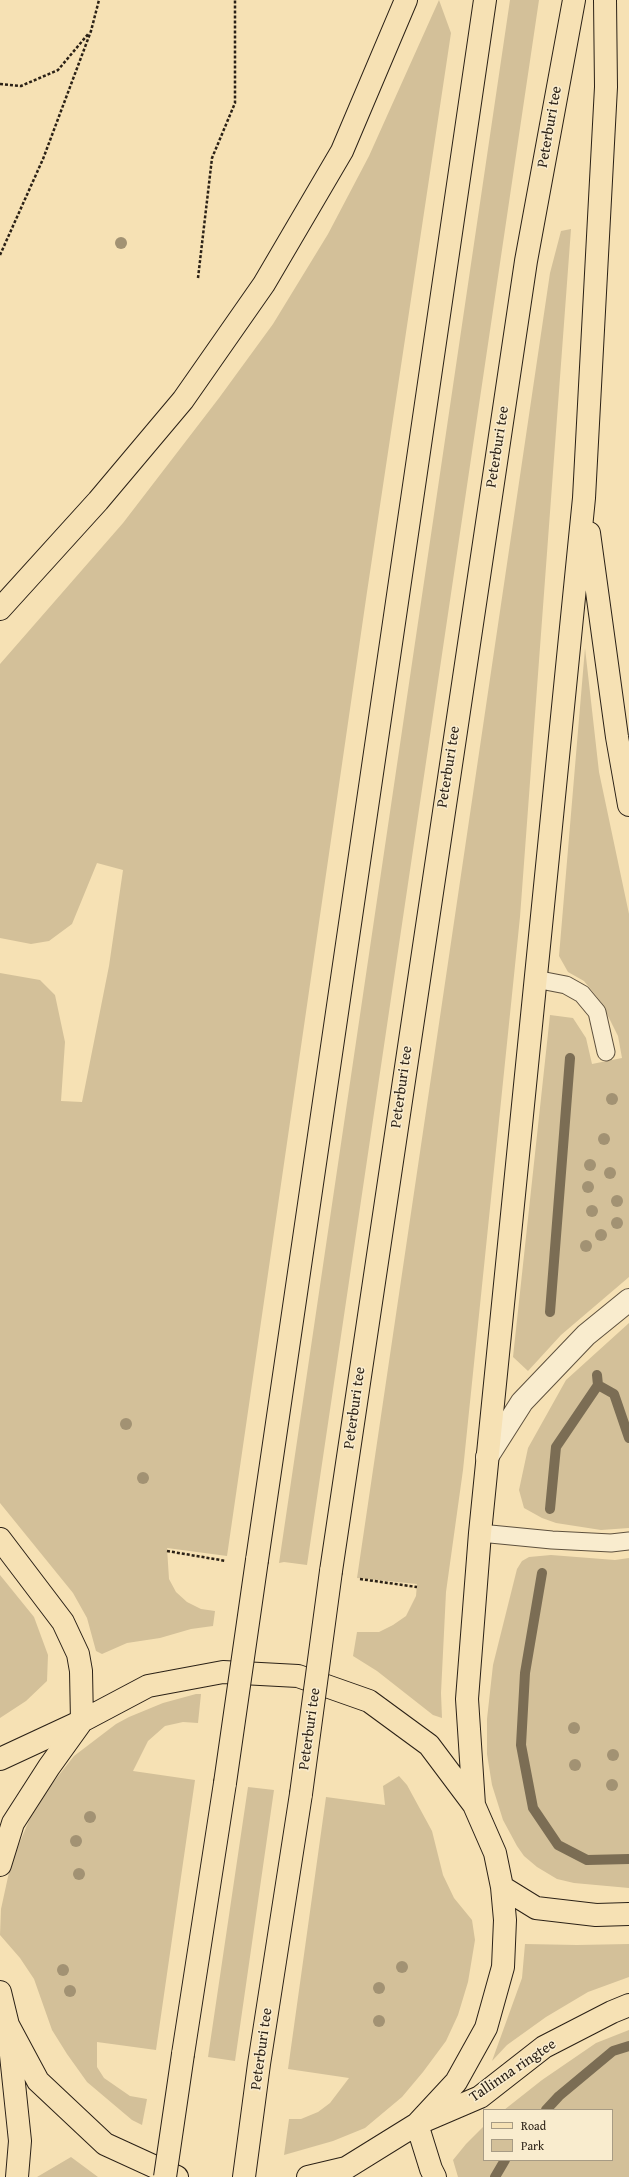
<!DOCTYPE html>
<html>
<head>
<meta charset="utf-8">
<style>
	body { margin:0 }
	#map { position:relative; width:629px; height:2177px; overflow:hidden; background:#f6e1b4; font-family:"Gentium Book Plus",serif }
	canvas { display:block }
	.legend { position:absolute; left:483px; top:2109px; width:130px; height:52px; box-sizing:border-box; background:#f9ecce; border:1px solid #a79b84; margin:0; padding:5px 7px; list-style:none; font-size:12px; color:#2b2116 }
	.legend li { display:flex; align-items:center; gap:8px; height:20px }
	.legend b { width:20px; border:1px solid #a79b84 }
</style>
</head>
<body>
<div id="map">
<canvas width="629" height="2177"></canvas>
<ul class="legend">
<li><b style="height:5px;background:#f6e1b4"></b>Road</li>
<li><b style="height:11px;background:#d3c099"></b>Park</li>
</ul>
</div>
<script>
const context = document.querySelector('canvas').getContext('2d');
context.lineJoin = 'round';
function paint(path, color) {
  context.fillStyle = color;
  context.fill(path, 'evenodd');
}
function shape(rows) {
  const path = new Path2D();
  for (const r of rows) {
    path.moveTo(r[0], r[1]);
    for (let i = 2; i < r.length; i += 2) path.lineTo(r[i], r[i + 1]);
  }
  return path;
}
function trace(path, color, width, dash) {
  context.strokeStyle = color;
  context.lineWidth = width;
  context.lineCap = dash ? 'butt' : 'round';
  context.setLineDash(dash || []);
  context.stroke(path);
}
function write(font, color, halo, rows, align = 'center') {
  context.font = font + ' "Gentium Book Plus",serif';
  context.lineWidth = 3;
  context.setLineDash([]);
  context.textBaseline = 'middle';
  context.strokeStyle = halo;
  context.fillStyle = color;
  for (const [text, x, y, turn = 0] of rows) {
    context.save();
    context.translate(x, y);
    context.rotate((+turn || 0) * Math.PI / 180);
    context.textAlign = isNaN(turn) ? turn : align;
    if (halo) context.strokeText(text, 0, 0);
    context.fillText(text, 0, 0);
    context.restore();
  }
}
const green = shape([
	[439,0,451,33,367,592,227,1556,167,1548,169,1579,176,1592,187,1602,201,1609,215,1611,213,1626,191,1629,160,1638,127,1643,102,1654,96,1651,87,1618,73,1593,0,1503,0,973,40,980,55,995,65,1042,61,1101,82,1102,109,966,123,870,97,863,72,924,49,941,31,944,0,938,0,664,123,523,219,398,273,324,328,234,369,156],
	[510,0,539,0,307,1565,284,1562,279,1563],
	[571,229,520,917,463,1470,446,1592,441,1693,442,1718,433,1715,377,1671,353,1656,357,1632,379,1632,393,1625,406,1616,416,1596,417,1584,357,1578,550,273,561,231],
	[585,648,599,772,629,914,629,1277,561,1335,528,1371,513,1357,550,1015,573,1018,586,1038,592,1064,622,1058,618,1036,601,1002,584,981,568,972,559,956],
	[629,1323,629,1528,601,1530,556,1523,542,1518,524,1508,519,1490,528,1448,566,1380],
	[551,1555,615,1560,629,1558,629,1888,574,1883,557,1879,537,1867,524,1856,517,1846,503,1820,492,1785,487,1754,487,1719,493,1665,517,1569,522,1561,529,1557],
	[0,1575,34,1617,48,1655,47,1681,26,1701,0,1718],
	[196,1694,201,1694,198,1723,183,1722,165,1726,148,1741,133,1771,195,1780,156,2050,97,2042,97,2067,104,2078,130,2096,147,2099,142,2125,132,2120,87,2082,67,2054,52,2030,34,1979,20,1958,0,1935,1,1909,11,1863,36,1804,74,1756,116,1724,129,1717,163,1703],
	[399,1776,407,1785,432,1831,443,1875,454,1898,472,1920,475,1940,468,1982,458,2015,446,2041,423,2072,402,2097,365,2128,333,2141,284,2155,289,2119,301,2119,318,2112,330,2103,349,2078,288,2069,326,1797,385,1805,383,1786],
	[248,1787,274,1790,235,2061,208,2057],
	[525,1944,577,1945,629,1944,629,1977,588,1992,546,2017,507,2045,492,2061,522,1978],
	[629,2030,629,2177,458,2177,453,2160,466,2144,484,2126,484,2160,612,2160,612,2110,504,2110,542,2080,596,2043],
	[71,2157,98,2177,37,2177]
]);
const stream = shape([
	[550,1312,570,1058],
	[598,1385,614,1394,629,1438],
	[550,1509,556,1447,598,1385,597,1375],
	[542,1573,525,1673,521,1745,533,1808,558,1845,587,1860,629,1859],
	[546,2110,559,2096,613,2051,629,2046],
	[495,2177,505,2160]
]);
const path = shape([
	[0,84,21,86,58,70,89,33],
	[0,255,43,159,91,31,99,0],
	[198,278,212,158,235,103,235,0],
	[167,1551,226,1561],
	[360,1579,417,1587]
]);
const lane = shape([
	[535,979,566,985,582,994,597,1012,606,1052],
	[480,1533,552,1540,611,1543,629,1541]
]);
const street = shape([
	[487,1457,522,1402,586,1335,629,1300]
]);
const primary = shape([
	[0,1759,82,1721]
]);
const highway = shape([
	[589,533,617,737,629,805],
	[0,609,98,501,183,400,264,284,342,151,406,0],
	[0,1539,63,1622,78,1654,81,1671,82,1721],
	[257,1560,485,0],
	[331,1571,526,261,574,0],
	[474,1805,467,1699,480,1533,584,498,606,87,605,0],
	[0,1865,13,1823,49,1767,82,1721,148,1686,223,1672,298,1676,369,1701,429,1745,474,1805,495,1853,502,1887,505,1920,503,1967,486,2028,456,2082,417,2124,346,2168,308,2177],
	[502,1887,536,1908,596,1915,629,1914],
	[0,1992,8,2025,38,2081,105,2144,177,2177],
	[9,2036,20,2141,17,2177],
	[183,2054,225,1783],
	[424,2121,480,2097,544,2047,612,2012,629,2005],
	[417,2124,431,2169,435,2177],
	[244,2177,259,2064,301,1794]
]);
const highwayBridge = shape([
	[225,1783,257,1560],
	[301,1794,331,1571],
	[165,2177,183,2054]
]);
const trees = [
	[121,243],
	[612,1099],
	[604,1139],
	[590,1165],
	[610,1173],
	[588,1187],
	[617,1201],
	[592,1211],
	[617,1223],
	[601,1235],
	[586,1246],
	[126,1424],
	[143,1478],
	[574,1728],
	[613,1755],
	[575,1765],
	[612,1785],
	[90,1817],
	[76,1841],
	[79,1874],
	[402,1967],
	[63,1970],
	[379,1988],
	[70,1991],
	[379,2021]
];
const streetNames = [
	["Peterburi tee",550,127,-80],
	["Peterburi tee",498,447,-81],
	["Peterburi tee",449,767,-81],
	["Peterburi tee",402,1087,-82],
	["Peterburi tee",355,1408,-82],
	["Peterburi tee",310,1729,-82],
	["Peterburi tee",262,2049,-82],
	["Tallinna ringtee",513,2071,-34]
];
paint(green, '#d3c099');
trace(stream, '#7b6d54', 10);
trace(lane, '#5e513e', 19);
trace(street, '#5e513e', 24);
trace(primary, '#2b2116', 24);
trace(highway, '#2b2116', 24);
trace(path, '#2b2116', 2.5, [3, 2]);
trace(lane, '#f9ecce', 17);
trace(street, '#f9ecce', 22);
trace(primary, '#f6e1b4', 22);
trace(highway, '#f6e1b4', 22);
trace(highwayBridge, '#2b2116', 24, []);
trace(highwayBridge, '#f6e1b4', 22);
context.fillStyle = '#a29273';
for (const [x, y] of trees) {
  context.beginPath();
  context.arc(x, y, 6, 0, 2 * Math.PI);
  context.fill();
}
write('15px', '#2b2116', '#f9ecce', streetNames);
</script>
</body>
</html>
